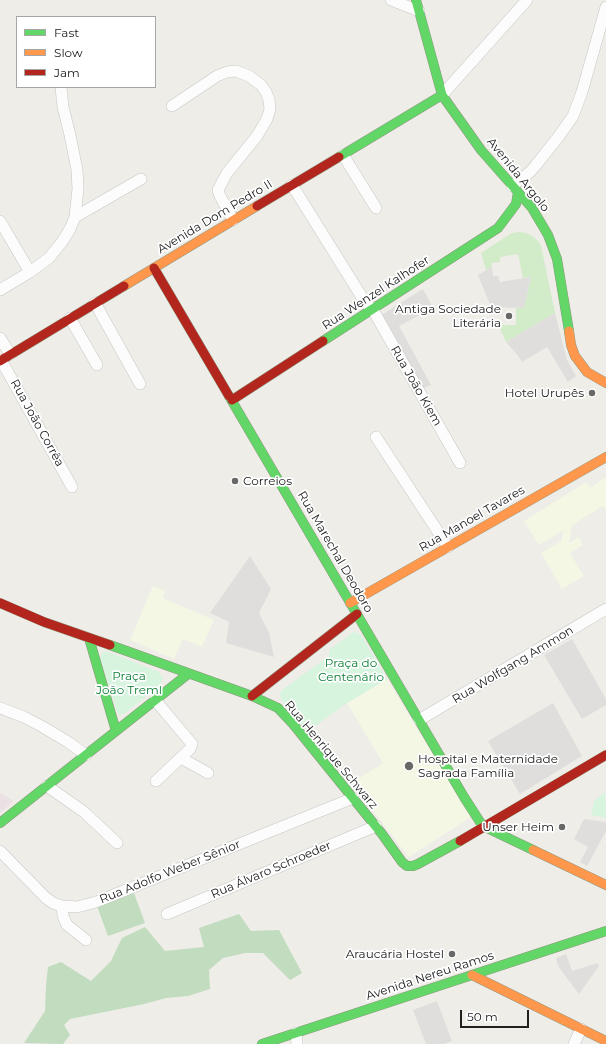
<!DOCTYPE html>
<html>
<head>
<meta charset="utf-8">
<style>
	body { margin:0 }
	#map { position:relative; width:606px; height:1044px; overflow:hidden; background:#eeede8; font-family:Montserrat,sans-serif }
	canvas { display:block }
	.legend { position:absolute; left:16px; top:16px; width:140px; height:72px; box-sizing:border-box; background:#fff; border:1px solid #a6a6a6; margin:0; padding:5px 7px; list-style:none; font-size:12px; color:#202020 }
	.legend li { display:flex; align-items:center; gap:8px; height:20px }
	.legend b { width:20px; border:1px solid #a6a6a6 }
	.scale { position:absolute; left:460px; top:1010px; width:69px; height:18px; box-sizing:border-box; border:2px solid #202020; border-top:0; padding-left:5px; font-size:12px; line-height:14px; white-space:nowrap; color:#202020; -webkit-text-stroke:3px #fff; paint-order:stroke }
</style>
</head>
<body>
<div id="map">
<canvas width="606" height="1044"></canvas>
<ul class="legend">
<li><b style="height:5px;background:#63d668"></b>Fast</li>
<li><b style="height:5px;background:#ff974d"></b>Slow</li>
<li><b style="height:5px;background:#b3261e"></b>Jam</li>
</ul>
<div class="scale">50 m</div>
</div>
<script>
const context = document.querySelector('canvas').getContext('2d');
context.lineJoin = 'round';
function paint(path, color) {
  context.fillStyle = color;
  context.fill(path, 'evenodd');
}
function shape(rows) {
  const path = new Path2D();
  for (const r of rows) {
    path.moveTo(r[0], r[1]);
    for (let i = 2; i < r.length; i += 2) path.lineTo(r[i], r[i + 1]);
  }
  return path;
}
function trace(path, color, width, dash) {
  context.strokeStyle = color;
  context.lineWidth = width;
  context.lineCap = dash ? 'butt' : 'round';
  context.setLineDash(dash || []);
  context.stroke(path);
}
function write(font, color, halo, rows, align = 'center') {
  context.font = font + ' Montserrat,sans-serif';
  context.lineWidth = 3.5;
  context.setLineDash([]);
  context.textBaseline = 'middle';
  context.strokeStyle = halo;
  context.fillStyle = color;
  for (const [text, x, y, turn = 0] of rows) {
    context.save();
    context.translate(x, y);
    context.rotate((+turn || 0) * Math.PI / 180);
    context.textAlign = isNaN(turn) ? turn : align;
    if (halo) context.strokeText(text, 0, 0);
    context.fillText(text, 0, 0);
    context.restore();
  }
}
const industrial = shape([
	[0,793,14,801,0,813]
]);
const education = shape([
	[606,477,606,509,603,506,572,525,569,543,579,537,583,545,570,553,584,576,562,589,541,553,561,541,564,530,539,545,524,521,586,482,590,488],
	[153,586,165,591,163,598,214,620,202,647,183,639,174,659,130,640],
	[387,679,471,817,409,857,351,783,383,763,347,703]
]);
const grass = shape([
	[519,232,526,233,532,236,538,241,541,246,555,313,506,342,498,325,516,325,516,308,524,308,531,277,523,278,518,254,500,257,500,262,491,263,492,267,486,270,481,253,512,233]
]);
const forest = shape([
	[134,893,145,923,108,936,97,906],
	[239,914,251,931,279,930,302,973,290,980,263,953,245,953,223,958,209,970,210,989,188,996,166,998,144,1004,70,1019,64,1025,70,1035,63,1044,24,1043,45,1011,46,986,48,967,61,962,91,981,111,961,122,938,145,927,165,951,204,947,199,928]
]);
const park = shape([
	[354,632,361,635,387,679,347,703,307,732,281,699,280,694,282,690,329,656,329,650],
	[103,652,108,652,159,672,163,678,160,685,124,714,118,714,100,657],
	[605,792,606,818,591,815,594,801]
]);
const parking = shape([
	[492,267,493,276,498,276,500,282,531,277,524,308,491,307,478,275],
	[423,289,433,308,399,326,431,385,422,389,380,316],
	[555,313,567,360,576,376,568,382,547,347,522,362,519,357,506,342],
	[250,556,271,589,259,613,269,633,274,657,226,643,229,622,210,613],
	[572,639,606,699,606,705,582,719,544,655],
	[553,703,582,756,520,794,488,741],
	[584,819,606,822,606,831,587,866,580,862,588,847,574,839],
	[566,954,572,971,598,963,599,966,579,994,558,966,556,958],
	[437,1001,452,1041,443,1044,426,1044,413,1010]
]);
const street = shape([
	[391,0,419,11],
	[442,95,527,0],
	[172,106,217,76,227,72,236,71,249,76,261,85,266,92,269,100,270,109,267,119,257,136,227,173,218,190,220,196,233,220],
	[343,155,376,208],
	[292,185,365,302,373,310,460,463],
	[512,186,530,172,536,165,559,136,573,116,582,92,606,7],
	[75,217,141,179],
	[0,221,30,272],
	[0,290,30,272,49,258,62,242,70,229,75,217,78,189,77,170,70,135,63,107,61,87],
	[95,303,140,384],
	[70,318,97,365],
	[0,338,10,354],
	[1,360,72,487],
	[376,437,448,547],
	[155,700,192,744,190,749,156,781],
	[0,708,24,717,43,727,68,742,86,755],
	[419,720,606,609],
	[181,758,208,773],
	[47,786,84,812,117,843],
	[0,851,46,898,53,903,62,906,77,907,96,902,353,798],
	[62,906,63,916,67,925,86,940],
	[167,914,376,826],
	[296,1033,297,1044],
	[574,1044,581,1029]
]);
const fast = shape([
	[416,0,442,95,481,150,532,208,548,235,557,259,569,331],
	[339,157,442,95],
	[323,341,498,228,516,204,518,192],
	[229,396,464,797,480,822,485,827,533,850],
	[89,638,116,731],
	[110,645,252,696,278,708,293,724,382,834,402,862,407,866,413,866,418,864,460,841],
	[0,823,188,674],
	[262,1044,606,931]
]);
const slow = shape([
	[124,286,257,206],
	[569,331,571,345,575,356,587,372,606,383],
	[350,603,606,457],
	[533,850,606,885],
	[472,975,606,1041]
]);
const jam = shape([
	[257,206,339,157],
	[154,268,229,396],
	[0,361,124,286],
	[232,400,323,341],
	[0,603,44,622,110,645],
	[252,696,357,614],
	[460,841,606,755]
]);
const markers = [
	[509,316,4,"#686866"],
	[592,393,4,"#686866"],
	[235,481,4,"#686866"],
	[409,766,5,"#686866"],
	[562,827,4,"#686866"],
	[452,954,4,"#686866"]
];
const streetNames = [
	["Avenida Argolo",518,175,51],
	["Avenida Dom Pedro II",215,217,-31],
	["Rua Wenzel Kalhofer",376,293,-33],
	["Rua João Kiem",416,386,60],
	["Rua João Corrêa",37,423,61],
	["Rua Manoel Tavares",472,519,-30],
	["Rua Marechal Deodoro",335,552,60],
	["Rua Wolfgang Ammon",513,665,-31],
	["Rua Henrique Schwarz",331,755,50],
	["Rua Álvaro Schroeder",271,870,-23],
	["Rua Adolfo Weber Sênior",170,872,-22],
	["Avenida Nereu Ramos",430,976,-18]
];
const poiNames = [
	["Antiga Sociedade",501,309],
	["Literária",501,323],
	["Hotel Urupês",584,393],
	["Correios",243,481,"left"],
	["Hospital e Maternidade",418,759,"left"],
	["Sagrada Família",418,773,"left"],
	["Unser Heim",554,827],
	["Araucária Hostel",444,954]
];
const parkNames = [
	["Praça do",351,663],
	["Centenário",351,677],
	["Praça",129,676],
	["João Treml",129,690]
];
paint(industrial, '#ebe1e4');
paint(education, '#f3f7e4');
paint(grass, '#d2ebc8');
paint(forest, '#c1dcbe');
paint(park, '#d7f4de');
paint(parking, '#dfdedc');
trace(street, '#c7c6c4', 12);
trace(fast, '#909880', 10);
trace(slow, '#909880', 10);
trace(jam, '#909880', 10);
trace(street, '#fcfcfc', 11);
trace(fast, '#63d668', 9);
trace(slow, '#ff974d', 9);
trace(jam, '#b3261e', 9);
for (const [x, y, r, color] of markers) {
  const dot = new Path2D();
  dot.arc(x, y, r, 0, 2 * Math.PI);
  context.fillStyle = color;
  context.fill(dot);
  trace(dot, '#fff', 1.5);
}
write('12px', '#202020', '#fff', streetNames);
write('12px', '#202020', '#fff', poiNames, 'right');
write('12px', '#0d7e34', '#fff', parkNames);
</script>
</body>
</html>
